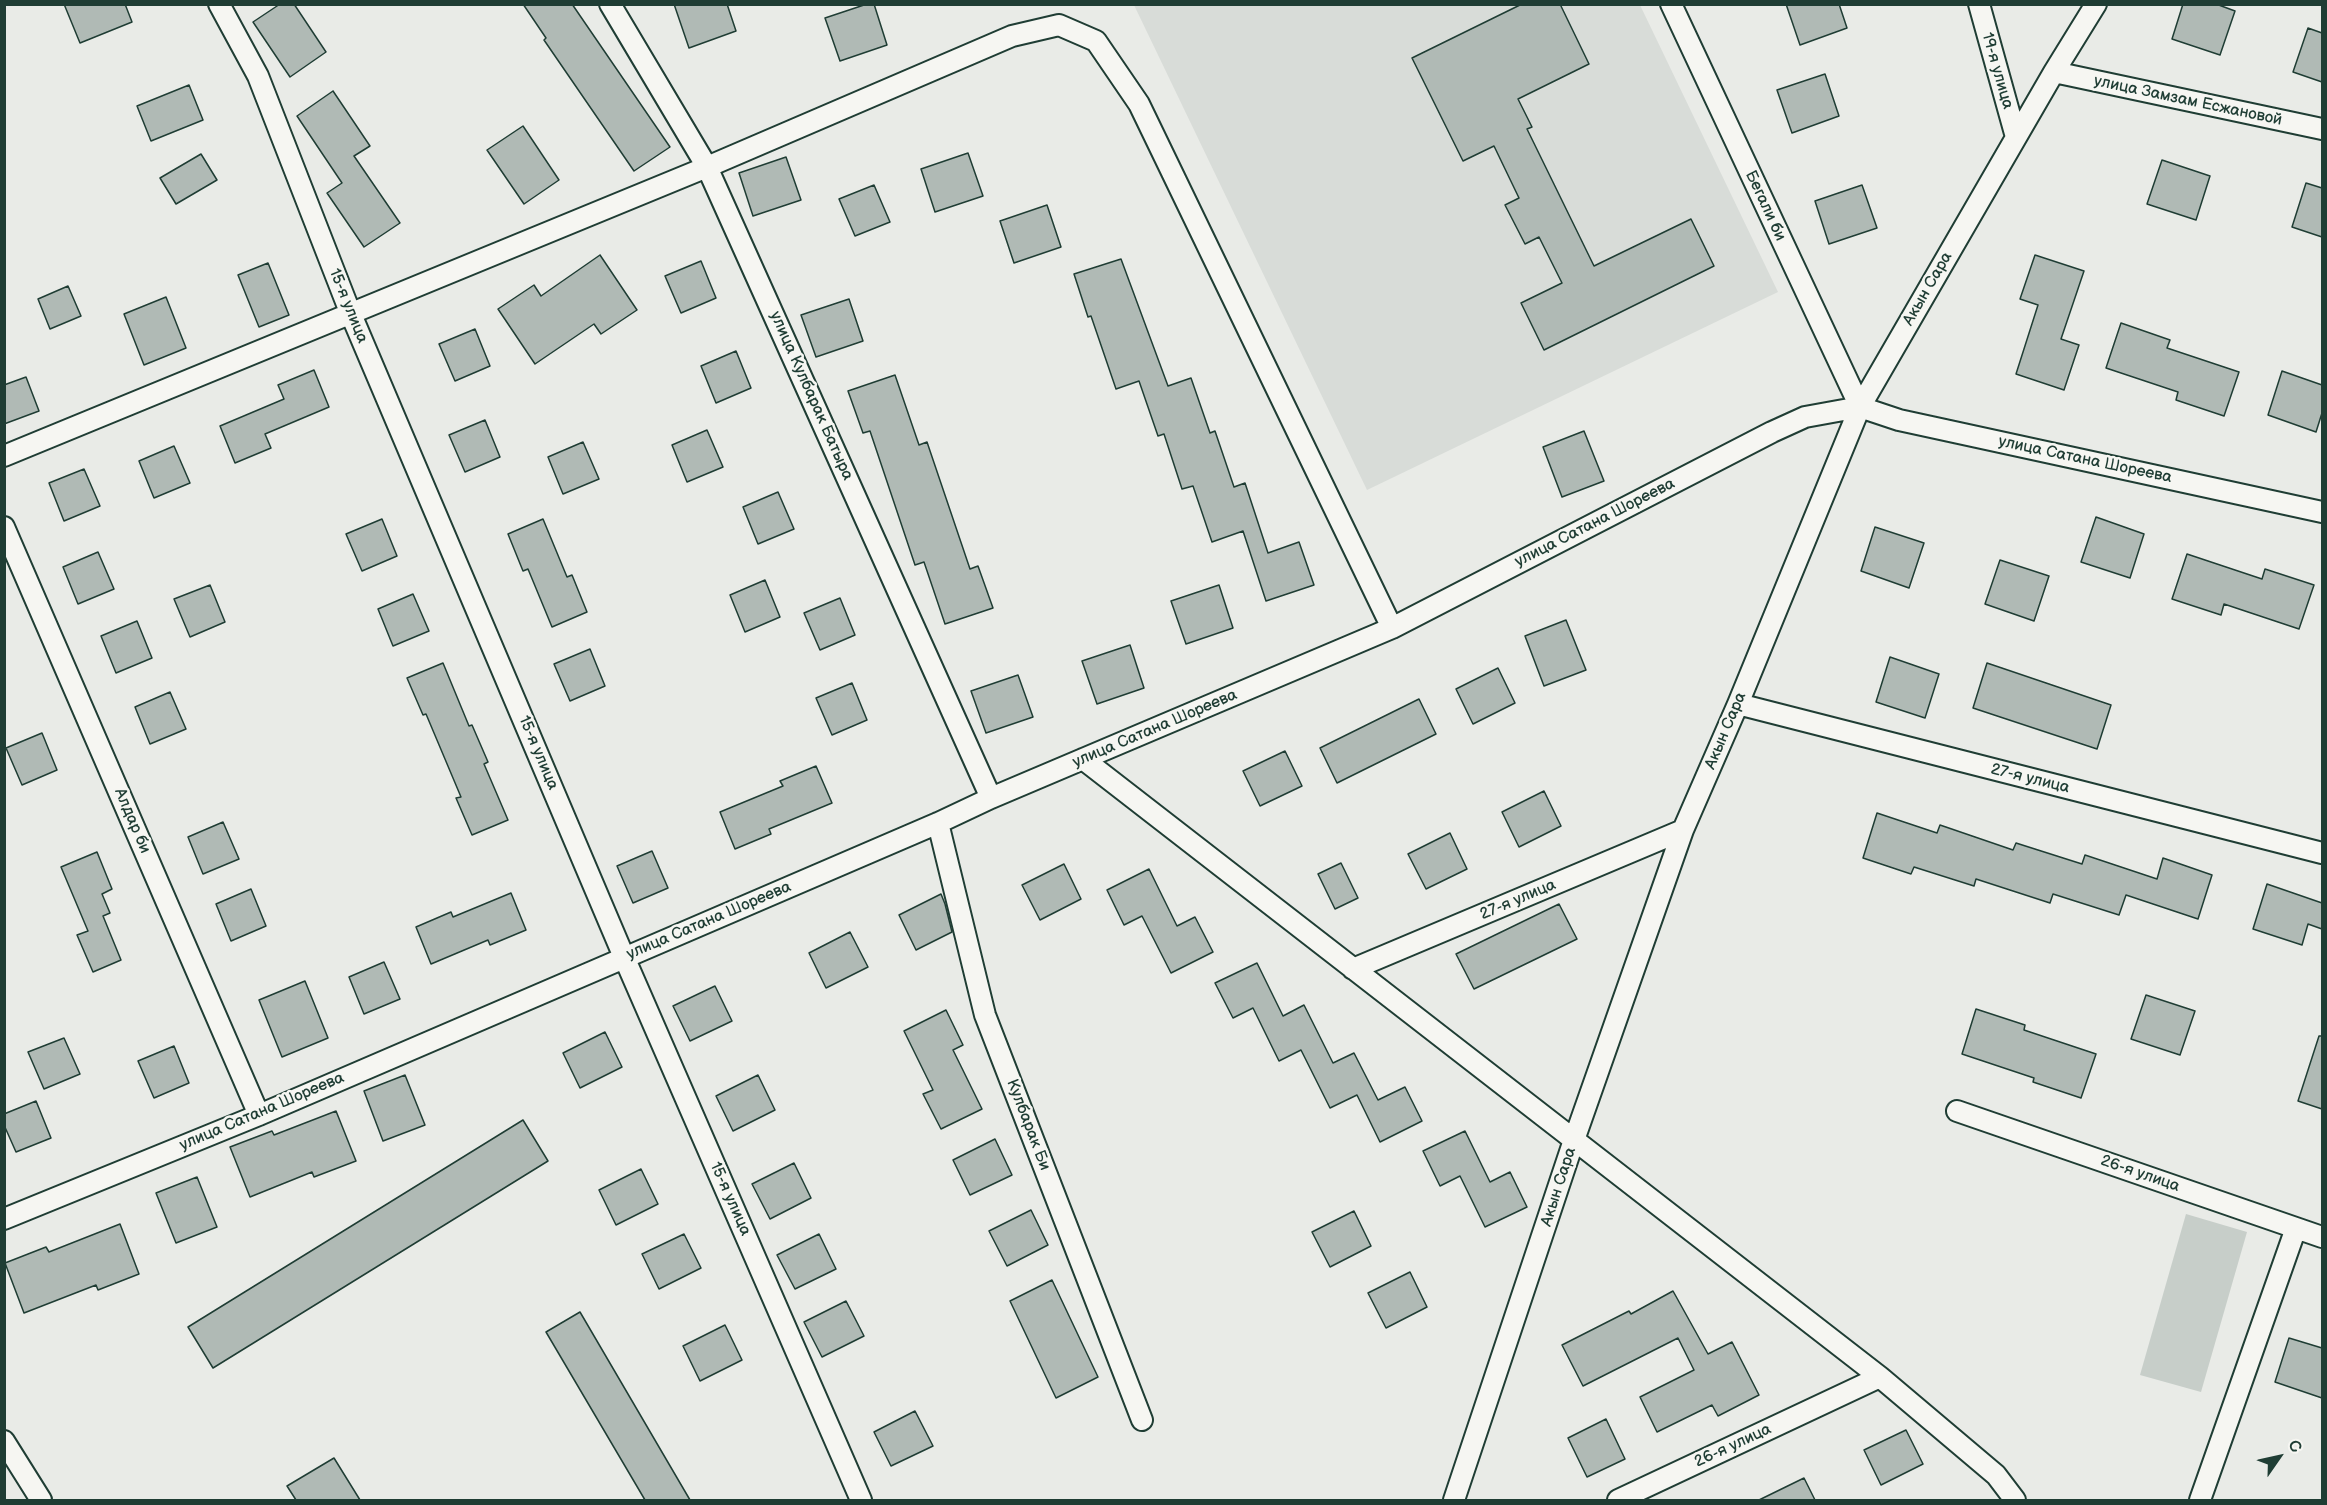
<!DOCTYPE html>
<html>
<head>
<meta charset="utf-8">
<style>
	body { margin:0 }
	#map { position:relative; width:2327px; height:1505px; overflow:hidden; background:#e9ebe7; font-family:"Balsamiq Sans",sans-serif }
	canvas { display:block }
	.frame { position:absolute; inset:0; border:6px solid #1f3d34; pointer-events:none }
	.north { position:absolute; left:2249px; top:1427px; width:60px; height:60px; -webkit-text-stroke:4px #f6f6f2; paint-order:stroke; rotate:56deg; font-size:16px; font-weight:700; line-height:24px; text-align:center; color:#1f3d34 }
	.north::after { content:''; display:block; margin:auto; width:21px; height:27px; background:#1f3d34; clip-path:polygon(50% 0,100% 100%,50% 72%,0 100%) }
</style>
</head>
<body>
<div id="map">
<canvas width="2327" height="1505"></canvas>
<div class="frame"></div>
<div class="north">С</div>
</div>
<script>
const context = document.querySelector('canvas').getContext('2d');
context.lineJoin = 'round';
function paint(path, color) {
  context.fillStyle = color;
  context.fill(path, 'evenodd');
}
function shape(rows) {
  const path = new Path2D();
  for (const r of rows) {
    path.moveTo(r[0], r[1]);
    for (let i = 2; i < r.length; i += 2) path.lineTo(r[i], r[i + 1]);
  }
  return path;
}
function trace(path, color, width, dash) {
  context.strokeStyle = color;
  context.lineWidth = width;
  context.lineCap = dash ? 'butt' : 'round';
  context.setLineDash(dash || []);
  context.stroke(path);
}
function write(font, color, halo, rows, align = 'center') {
  context.font = font + ' "Balsamiq Sans",sans-serif';
  context.lineWidth = 5;
  context.setLineDash([]);
  context.textBaseline = 'middle';
  context.strokeStyle = halo;
  context.fillStyle = color;
  for (const [text, x, y, turn = 0] of rows) {
    context.save();
    context.translate(x, y);
    context.rotate((+turn || 0) * Math.PI / 180);
    context.textAlign = isNaN(turn) ? turn : align;
    if (halo) context.strokeText(text, 0, 0);
    context.fillText(text, 0, 0);
    context.restore();
  }
}
const built = shape([
	[1134,5,1640,5,1778,292,1367,490]
]);
const green = shape([
	[2186,1214,2247,1232,2201,1392,2140,1375]
]);
const building = shape([
	[64,4,125,4,132,22,80,43,64,4],
	[280,4,294,4,326,52,290,77,253,22,280,4],
	[523,4,572,4,670,147,634,171,544,40,546,38,523,4],
	[674,4,727,4,736,31,689,48,674,4],
	[867,4,874,4,887,45,840,61,825,18,867,4],
	[1522,4,1560,4,1589,64,1518,99,1532,127,1527,129,1594,266,1691,219,1714,266,1544,350,1521,303,1562,283,1539,237,1525,244,1505,205,1519,198,1494,146,1463,161,1412,58,1522,4],
	[1786,4,1839,4,1847,28,1800,45,1786,4],
	[2183,4,2216,4,2235,11,2220,55,2172,39,2183,4],
	[2308,28,2322,33,2322,82,2293,72,2308,28],
	[1825,74,1839,116,1792,133,1777,90,1825,74],
	[189,85,203,120,151,141,137,106,189,85],
	[333,91,370,146,354,156,400,223,364,247,327,193,342,183,297,116,333,91],
	[523,126,559,180,524,204,487,150,523,126],
	[968,153,983,196,935,212,921,169,968,153],
	[201,154,217,180,176,204,160,178,201,154],
	[786,157,801,200,753,216,739,173,786,157],
	[2162,160,2210,176,2196,220,2147,204,2162,160],
	[2306,183,2322,188,2322,237,2292,227,2306,183],
	[874,185,890,222,855,236,839,199,874,185],
	[1862,185,1877,228,1829,244,1815,201,1862,185],
	[1047,205,1061,247,1014,263,1000,221,1047,205],
	[600,255,637,310,601,334,594,324,535,364,498,309,534,285,541,296,600,255],
	[2035,255,2084,271,2061,339,2079,345,2064,390,2016,374,2038,305,2020,299,2035,255],
	[1121,259,1168,386,1191,378,1210,433,1215,431,1234,487,1245,483,1268,553,1299,542,1314,585,1266,601,1243,531,1212,542,1193,486,1182,489,1164,434,1158,436,1139,381,1116,389,1091,316,1088,317,1074,274,1121,259],
	[701,261,716,298,681,313,665,276,701,261],
	[268,263,289,315,259,327,238,275,268,263],
	[68,286,81,316,50,329,38,299,68,286],
	[166,297,186,348,144,365,124,314,166,297],
	[849,299,863,341,816,357,801,315,849,299],
	[2121,323,2170,340,2167,348,2239,372,2224,416,2176,400,2178,392,2106,368,2121,323],
	[475,329,490,366,455,381,439,344,475,329],
	[736,351,751,388,716,403,701,366,736,351],
	[314,370,329,407,265,434,271,448,235,463,220,426,284,399,278,385,314,370],
	[2282,371,2322,385,2322,413,2316,432,2268,415,2282,371],
	[895,375,919,445,927,442,970,569,978,566,993,608,945,624,924,562,915,565,870,431,863,433,848,391,895,375],
	[26,377,39,411,4,424,4,385,26,377],
	[485,420,500,457,465,472,449,435,485,420],
	[707,430,723,467,687,482,672,445,707,430],
	[1584,431,1604,481,1562,497,1543,447,1584,431],
	[583,442,599,479,563,494,548,457,583,442],
	[174,446,190,483,154,498,139,461,174,446],
	[84,469,100,506,64,521,49,483,84,469],
	[778,492,794,529,758,544,743,507,778,492],
	[2096,517,2144,534,2130,578,2081,562,2096,517],
	[382,519,397,556,362,571,346,534,382,519],
	[543,519,567,577,572,575,587,612,552,627,528,569,523,571,508,534,543,519],
	[1875,527,1924,543,1909,588,1861,571,1875,527],
	[98,552,114,589,78,604,63,567,98,552],
	[2187,554,2262,579,2265,569,2314,585,2299,629,2224,604,2221,615,2172,599,2187,554],
	[2000,560,2049,576,2034,621,1985,604,2000,560],
	[765,580,780,617,745,632,730,595,765,580],
	[210,585,225,622,190,637,174,599,210,585],
	[1219,585,1233,628,1186,644,1171,601,1219,585],
	[413,594,429,631,393,646,378,609,413,594],
	[840,598,855,635,820,650,804,613,840,598],
	[1566,620,1586,670,1544,686,1525,636,1566,620],
	[137,621,152,658,116,673,101,636,137,621],
	[1130,645,1144,688,1097,704,1082,661,1130,645],
	[590,649,605,686,570,701,554,664,590,649],
	[1890,657,1939,674,1925,718,1876,702,1890,657],
	[443,663,469,726,472,725,488,762,484,764,508,820,472,835,456,798,461,797,426,714,423,715,407,678,443,663],
	[1987,663,2111,705,2097,749,1973,708,1987,663],
	[1498,668,1515,703,1473,724,1456,689,1498,668],
	[1018,675,1033,717,986,733,971,691,1018,675],
	[852,683,867,720,832,735,816,698,852,683],
	[170,692,186,729,150,744,135,707,170,692],
	[1419,699,1436,734,1337,783,1320,748,1419,699],
	[42,733,57,770,22,785,6,748,42,733],
	[1285,751,1302,786,1260,806,1243,771,1285,751],
	[816,766,832,803,769,829,771,834,735,849,720,812,783,786,780,781,816,766],
	[1544,791,1561,826,1519,847,1502,812,1544,791],
	[1877,813,1937,833,1940,825,2013,850,2016,843,2082,864,2085,855,2157,879,2163,858,2212,875,2198,919,2126,895,2119,915,2053,894,2050,903,1976,879,1974,886,1914,867,1911,874,1863,858,1877,813],
	[223,822,239,859,203,874,188,837,223,822],
	[1450,833,1467,869,1426,889,1408,854,1450,833],
	[652,851,668,888,633,903,617,866,652,851],
	[97,852,112,889,102,894,110,913,103,916,121,960,93,972,77,935,88,931,61,867,97,852],
	[1341,863,1358,898,1335,909,1318,874,1341,863],
	[1064,864,1081,899,1040,920,1022,885,1064,864],
	[1149,869,1177,926,1195,917,1213,952,1171,973,1142,916,1124,925,1107,890,1149,869],
	[2267,884,2322,903,2322,929,2308,924,2302,945,2253,929,2267,884],
	[251,889,266,926,231,941,216,904,251,889],
	[511,893,526,930,490,945,488,940,431,964,416,927,451,912,453,917,511,893],
	[941,894,945,904,952,932,916,950,899,915,941,894],
	[1559,904,1577,939,1474,989,1456,954,1559,904],
	[850,932,868,967,826,988,809,953,850,932],
	[384,962,400,999,364,1014,349,977,384,962],
	[1257,963,1283,1016,1304,1005,1333,1063,1354,1053,1378,1100,1405,1087,1422,1121,1380,1142,1357,1095,1330,1108,1301,1050,1279,1061,1253,1008,1233,1018,1215,983,1257,963],
	[305,981,328,1038,282,1057,259,1000,305,981],
	[715,986,732,1021,690,1041,673,1006,715,986],
	[2146,995,2195,1011,2180,1055,2131,1039,2146,995],
	[1976,1009,2025,1025,2024,1030,2096,1054,2081,1098,2033,1082,2034,1078,1962,1054,1976,1009],
	[946,1010,963,1045,953,1050,982,1109,941,1129,923,1094,933,1090,904,1031,946,1010],
	[605,1032,622,1067,580,1088,563,1053,605,1032],
	[2319,1036,2322,1036,2322,1109,2298,1101,2319,1036],
	[64,1038,80,1074,44,1089,28,1052,64,1038],
	[174,1046,189,1083,154,1098,138,1061,174,1046],
	[405,1075,425,1125,383,1141,364,1091,405,1075],
	[758,1075,775,1110,733,1131,716,1096,758,1075],
	[36,1101,51,1138,16,1152,4,1125,4,1114,36,1101],
	[336,1111,356,1161,314,1177,312,1172,250,1197,230,1147,272,1131,274,1135,336,1111],
	[523,1120,548,1161,213,1368,188,1327,523,1120],
	[1465,1131,1490,1182,1510,1172,1527,1207,1485,1227,1460,1176,1440,1186,1423,1151,1465,1131],
	[995,1139,1012,1175,970,1195,953,1160,995,1139],
	[794,1163,811,1198,770,1219,752,1184,794,1163],
	[641,1169,658,1204,616,1225,599,1190,641,1169],
	[197,1177,217,1227,176,1243,156,1193,197,1177],
	[1031,1210,1048,1245,1007,1266,989,1231,1031,1210],
	[1354,1211,1371,1246,1330,1267,1312,1232,1354,1211],
	[120,1224,139,1274,98,1290,96,1285,24,1313,5,1263,46,1247,49,1252,120,1224],
	[684,1234,701,1268,659,1289,642,1254,684,1234],
	[819,1234,836,1269,795,1289,777,1255,819,1234],
	[1410,1272,1427,1307,1386,1328,1368,1293,1410,1272],
	[1052,1280,1098,1377,1056,1398,1010,1301,1052,1280],
	[1673,1291,1708,1354,1732,1342,1759,1395,1718,1416,1712,1405,1657,1432,1640,1397,1694,1370,1678,1338,1583,1386,1562,1345,1629,1311,1631,1314,1673,1291],
	[846,1301,864,1336,822,1357,804,1322,846,1301],
	[580,1312,690,1500,645,1500,546,1332,580,1312],
	[725,1325,742,1360,700,1381,683,1346,725,1325],
	[2289,1338,2322,1348,2322,1398,2275,1382,2289,1338],
	[915,1411,933,1446,891,1466,874,1432,915,1411],
	[1606,1419,1625,1459,1587,1477,1568,1438,1606,1419],
	[1906,1430,1923,1464,1881,1485,1864,1450,1906,1430],
	[334,1458,360,1500,296,1500,287,1486,334,1458],
	[1804,1478,1815,1500,1759,1500,1804,1478]
]);
const street = shape([
	[219,4,258,76,350,312,624,957,861,1500],
	[610,4,707,167,991,798],
	[1671,4,1860,407],
	[1979,4,2016,137],
	[2054,72,2322,129],
	[4,456,707,167,1012,36,1059,25,1096,41,1139,104,1392,628],
	[4,527,259,1115],
	[1738,704,2322,853],
	[1083,759,1880,1377,1996,1475,2015,1500],
	[938,823,985,1015,1142,1420],
	[1353,969,1683,830],
	[1957,1111,2322,1237],
	[4,1219,259,1115,938,823,991,798,1392,628,1772,432,1805,417,1860,407,1899,420,2322,512],
	[4,1441,41,1500],
	[1454,1500,1574,1140,1683,830,1738,704,1860,407,2054,72,2096,4],
	[1618,1500,1880,1377],
	[2200,1500,2296,1228]
]);
const streetNames = [
	["19-я улица",1997,71,74],
	["улица Замзам Есжановой",2188,101,12],
	["Бегали би",1765,206,65],
	["Акын Сара",1928,289,-60],
	["15-я улица",348,306,68],
	["улица Кулбарак Батыра",811,396,66],
	["улица Сатана Шореева",2085,460,12],
	["улица Сатана Шореева",1595,523,-27],
	["улица Сатана Шореева",1155,729,-23],
	["Акын Сара",1726,731,-67],
	["15-я улица",538,753,67],
	["27-я улица",2030,779,14],
	["Алдар би",132,821,67],
	["27-я улица",1518,900,-23],
	["улица Сатана Шореева",709,921,-23],
	["улица Сатана Шореева",262,1112,-23],
	["Кулбарак Би",1028,1125,69],
	["26-я улица",2140,1174,19],
	["Акын Сара",1559,1187,-72],
	["15-я улица",730,1199,66],
	["26-я улица",1733,1446,-25]
];
paint(built, '#d8dcd8');
paint(green, '#c7cec9');
paint(building, '#b0bab5');
trace(building, '#1f3d34', 1.5);
trace(street, '#1f3d34', 24);
trace(street, '#f6f6f2', 20);
write('16px', '#1f3d34', '#f6f6f2', streetNames);
</script>
</body>
</html>
